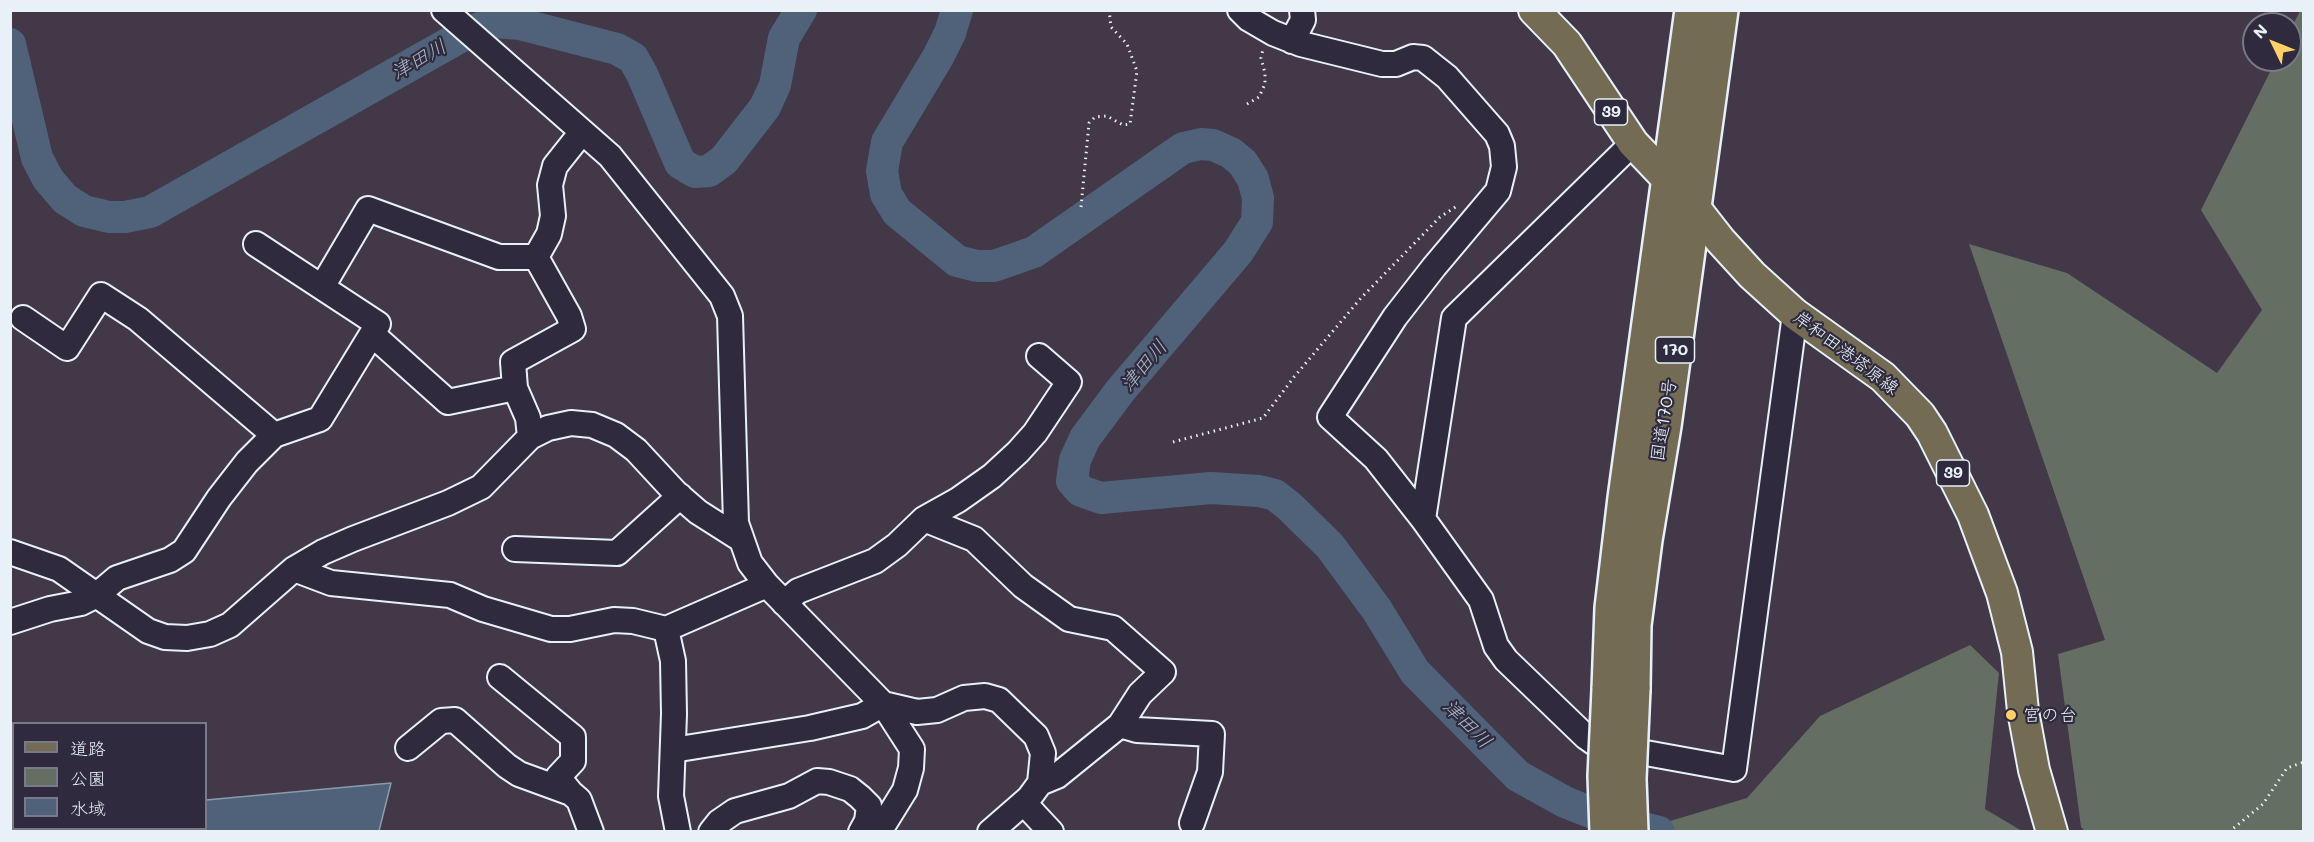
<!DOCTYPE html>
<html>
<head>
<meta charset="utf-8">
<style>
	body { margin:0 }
	#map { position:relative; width:2314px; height:842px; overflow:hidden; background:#423848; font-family:Mali,"Klee One",sans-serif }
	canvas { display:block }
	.frame { position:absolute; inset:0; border:12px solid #e8f1f8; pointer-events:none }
	.legend { position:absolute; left:12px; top:722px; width:195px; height:108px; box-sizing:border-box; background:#2f2a3d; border:2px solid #797a88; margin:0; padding:8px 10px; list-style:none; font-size:18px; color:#e8f1f8 }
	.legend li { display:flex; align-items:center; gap:12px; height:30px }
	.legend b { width:30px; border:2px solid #797a88 }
	.north { position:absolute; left:2242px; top:12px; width:60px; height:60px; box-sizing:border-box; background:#2f2a3d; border:2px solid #797a88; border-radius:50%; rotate:313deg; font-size:16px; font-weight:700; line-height:24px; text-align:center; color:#e8f1f8 }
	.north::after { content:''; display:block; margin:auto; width:21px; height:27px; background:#ffd166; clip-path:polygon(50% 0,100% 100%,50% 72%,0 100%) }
</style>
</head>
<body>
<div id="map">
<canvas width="2314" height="842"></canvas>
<div class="frame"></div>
<ul class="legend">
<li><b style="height:8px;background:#746b55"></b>道路</li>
<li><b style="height:16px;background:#646e62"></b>公園</li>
<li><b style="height:16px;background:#4f627a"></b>水域</li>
</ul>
<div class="north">N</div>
</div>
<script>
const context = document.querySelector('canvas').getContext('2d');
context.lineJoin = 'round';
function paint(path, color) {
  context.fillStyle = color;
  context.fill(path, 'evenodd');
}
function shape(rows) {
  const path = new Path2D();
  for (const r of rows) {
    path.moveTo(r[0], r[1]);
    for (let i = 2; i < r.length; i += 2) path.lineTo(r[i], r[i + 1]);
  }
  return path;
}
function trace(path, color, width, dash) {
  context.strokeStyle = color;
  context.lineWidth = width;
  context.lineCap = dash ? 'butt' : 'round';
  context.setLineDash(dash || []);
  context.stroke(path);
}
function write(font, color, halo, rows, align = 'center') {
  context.font = font + ' Mali,"Klee One",sans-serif';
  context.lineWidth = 4.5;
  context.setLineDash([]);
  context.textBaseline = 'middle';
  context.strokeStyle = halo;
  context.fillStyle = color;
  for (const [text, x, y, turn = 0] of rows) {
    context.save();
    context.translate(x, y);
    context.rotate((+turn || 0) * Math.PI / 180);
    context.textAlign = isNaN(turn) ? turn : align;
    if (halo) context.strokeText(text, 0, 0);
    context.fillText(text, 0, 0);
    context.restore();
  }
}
const green = shape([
	[2300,11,2304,11,2303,831,2085,831,2081,827,2058,654,2105,640,1969,244,2067,273,2217,373,2262,310,2201,210,2276,60,2290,60,2290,31],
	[1970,645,1999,673,1985,809,2022,831,1661,831,1660,824,1747,798,1820,716]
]);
const water = shape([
	[391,783,379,831,102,832,101,829,206,828,206,800,391,783]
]);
const river = shape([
	[957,10,950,33,938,57,887,142,882,171,886,194,897,212,957,261,977,266,994,266,1034,252,1183,148,1201,144,1213,145,1231,153,1243,163,1253,179,1258,198,1257,222,1238,252,1120,391,1085,438,1075,460,1072,481,1081,491,1101,498,1211,488,1259,491,1275,495,1289,506,1330,546,1377,610,1415,672,1518,776,1565,802,1605,818,1659,832],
	[10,44,37,158,48,179,65,199,84,211,109,217,125,217,150,212,460,37,493,22,520,24,617,49,633,58,642,74,680,163,695,172,709,171,724,160,765,107,775,85,784,38,801,10]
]);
const path = shape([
	[1247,104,1259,97,1265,84,1265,73,1261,58,1263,49],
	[1081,207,1089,123,1095,117,1107,116,1123,125,1130,124,1137,71,1127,44,1111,27,1109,10],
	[1173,442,1263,418,1294,377,1361,298,1440,217,1457,206],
	[2229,832,2263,804,2287,768,2304,762]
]);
const minor = shape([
	[444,10,610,156,722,296,730,316,736,523,750,563,767,585,883,704,917,712,937,710,964,698,985,696,999,700,1036,736,1043,753,1040,783,1029,798,990,832],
	[1240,10,1249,19,1273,33,1301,44,1382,64,1396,64,1413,57,1423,58,1447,77,1497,134,1502,146,1504,167,1498,191,1434,267,1395,317,1330,417,1376,459,1423,519,1481,600,1496,646,1506,660,1586,737,1596,744,1734,769,1795,314],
	[1292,41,1303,20,1302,10],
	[322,287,368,209,499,257,536,257],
	[23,318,67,348,101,295,138,319,274,435],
	[372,334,448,402,515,388],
	[530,437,528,418,515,388,513,362,573,329,569,316,536,257,549,234,553,216,550,185,555,166,582,132],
	[924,519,974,539,1023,586,1069,619,1113,628,1163,672,1140,694,1120,725,1057,776,1040,783],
	[1423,519,1454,318,1633,143],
	[515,549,617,553,680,496],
	[10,552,59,569,148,631,165,637,187,638,210,634,230,625,294,569,323,552,353,539,448,503,481,487,530,437,548,428,571,423,592,425,616,435,636,450,675,492,698,512,742,540],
	[294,569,331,583,450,595,483,609,551,629,570,629,614,620,633,621,666,629,767,585],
	[784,603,798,591,875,561,897,545,924,519,958,500,992,476,1018,452,1035,433,1069,382,1039,356],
	[10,622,50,609,81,603,97,595,117,578,170,560,184,551,219,498,247,462,274,435,320,419,378,324,256,244],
	[666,629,673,661,674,714,671,796,678,832],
	[500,677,573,737,573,761,558,777,571,793],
	[1120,725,1137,730,1212,734,1210,772,1192,823],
	[408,748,441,721,455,720,507,766,519,774,571,793,579,800,591,832],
	[673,750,810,728,862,716,883,704,912,749,911,768,905,790,879,832],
	[1024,803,1051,832],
	[711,832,719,822,735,811,789,796,817,781,829,782,850,789,860,797,869,806,867,821,861,832]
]);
const major = shape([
	[1534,10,1567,44,1633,143,1695,208,1720,240,1752,275,1795,314,1883,377,1920,415,1932,433,1973,515,2002,593,2017,652,2023,711,2034,770,2052,832]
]);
const highway = shape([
	[1609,689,1612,608,1625,498,1692,10],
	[1633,689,1634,625,1645,540,1664,426,1721,10]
]);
const highwayBridge = shape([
	[1607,832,1605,776,1609,689],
	[1631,832,1629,779,1633,689]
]);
const markers = [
	[2011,715,6,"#ffd166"]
];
const shields = [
	[1611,112,33],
	[1675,350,39],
	[1953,473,33]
];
const shieldNames = [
	["39",1611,112],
	["170",1675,350],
	["39",1953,473]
];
const streetNames = [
	["岸和田港塔原線",1846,353,37],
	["国道170号",1664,420,-81]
];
const poiNames = [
	["宮の台",2023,715]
];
const waterNames = [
	["津田川",419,60,-30],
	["津田川",1144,366,-50],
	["津田川",1467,724,45]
];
paint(green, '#646e62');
paint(water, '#4f627a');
trace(water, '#8c9bac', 1.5);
trace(river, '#4f627a', 32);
trace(minor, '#e8f1f8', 28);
trace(major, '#e8f1f8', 34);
trace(highway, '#e8f1f8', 38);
trace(path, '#e8f1f8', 3, [1.5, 4.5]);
trace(minor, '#2f2a3d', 24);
trace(major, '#746b55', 30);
trace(highway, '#746b55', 33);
trace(highwayBridge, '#e8f1f8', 38, []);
trace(highwayBridge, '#746b55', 33);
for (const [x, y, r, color] of markers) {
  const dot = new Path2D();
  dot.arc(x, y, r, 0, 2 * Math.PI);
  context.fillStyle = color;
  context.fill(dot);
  trace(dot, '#2f2a3d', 2);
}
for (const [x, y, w] of shields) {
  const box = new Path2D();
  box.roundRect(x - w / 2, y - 13, w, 26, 4.5);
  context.fillStyle = '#2f2a3d';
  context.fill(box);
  trace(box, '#e8f1f8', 1.5);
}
write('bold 16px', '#e8f1f8', null, shieldNames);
write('18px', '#e8f1f8', '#2f2a3d', streetNames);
write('18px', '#e8f1f8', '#2f2a3d', poiNames, 'left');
write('italic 20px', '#abb8c6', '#2f2a3d', waterNames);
</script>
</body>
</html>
